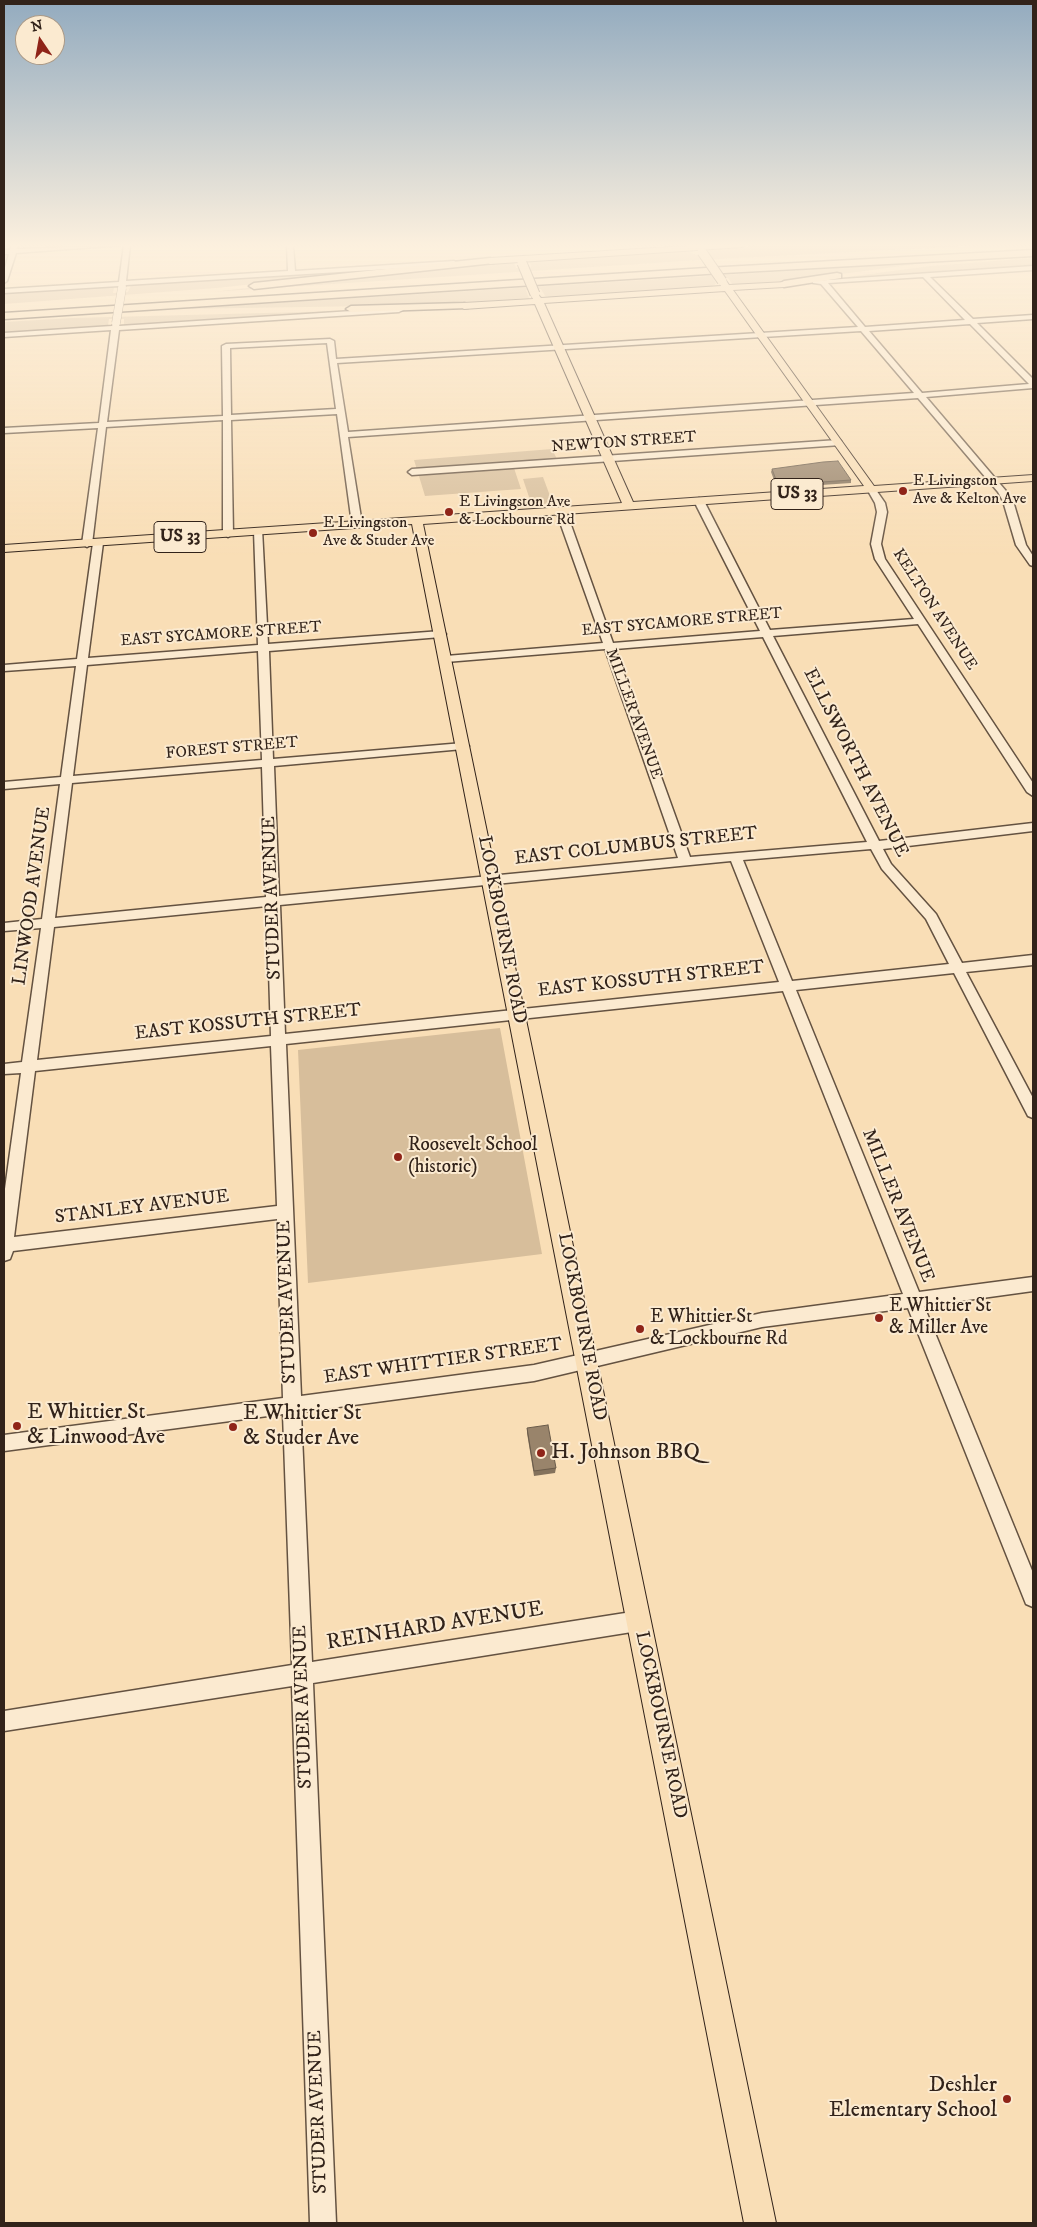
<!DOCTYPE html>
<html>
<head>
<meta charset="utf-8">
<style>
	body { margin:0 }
	#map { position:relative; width:1037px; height:2227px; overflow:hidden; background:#f9deb6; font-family:"IM FELL DW Pica",serif }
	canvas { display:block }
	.frame { position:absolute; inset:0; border:5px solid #32231a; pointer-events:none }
	.north { position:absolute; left:15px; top:15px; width:50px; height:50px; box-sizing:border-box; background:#fbead0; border:1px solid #ab9a87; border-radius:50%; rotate:348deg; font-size:14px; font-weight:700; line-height:20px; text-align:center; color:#32231a }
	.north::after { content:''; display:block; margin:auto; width:18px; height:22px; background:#8f2418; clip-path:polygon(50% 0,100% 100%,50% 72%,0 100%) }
</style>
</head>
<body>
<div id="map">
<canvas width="1037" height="2227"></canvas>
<div class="frame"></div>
<div class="north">N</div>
</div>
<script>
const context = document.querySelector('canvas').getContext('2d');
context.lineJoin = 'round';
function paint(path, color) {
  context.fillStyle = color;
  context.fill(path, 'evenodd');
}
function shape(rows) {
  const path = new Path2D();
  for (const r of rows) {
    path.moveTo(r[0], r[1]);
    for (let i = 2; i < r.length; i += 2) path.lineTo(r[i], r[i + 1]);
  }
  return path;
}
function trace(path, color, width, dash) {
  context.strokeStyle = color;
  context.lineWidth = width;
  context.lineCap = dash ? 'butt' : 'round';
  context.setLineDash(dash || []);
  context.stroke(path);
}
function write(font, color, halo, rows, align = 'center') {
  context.font = font + ' "IM FELL DW Pica",serif';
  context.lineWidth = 4;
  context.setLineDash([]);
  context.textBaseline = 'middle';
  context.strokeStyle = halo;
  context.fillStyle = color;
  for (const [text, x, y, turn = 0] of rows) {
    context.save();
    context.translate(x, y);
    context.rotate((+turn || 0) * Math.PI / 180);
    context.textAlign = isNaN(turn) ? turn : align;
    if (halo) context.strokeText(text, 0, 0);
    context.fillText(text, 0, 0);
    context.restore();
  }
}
const green = shape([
	[769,245,969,246,700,260,211,292,448,266,514,262,516,268,531,267,530,262,533,260,685,250,697,255,708,255,709,249],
	[1033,258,1033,265,839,278,931,266],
	[932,262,782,282,733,285,728,278,714,279,716,284,710,287,550,297,545,296,541,289,526,290,529,298,436,305,179,309],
	[408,267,217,288,4,304,4,293,112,286,114,288,113,293,128,292,131,285],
	[340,311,127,325,124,324,124,319,109,319,108,325,105,326,4,333,4,322,72,318],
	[552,449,557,459,512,462,521,489,425,496,414,460],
	[543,477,553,504,532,506,523,479],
	[500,1028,542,1254,308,1283,298,1050]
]);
const minor = shape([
	[12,245,18,245,17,249,122,245,16,253,7,281,4,283,4,271,9,254,4,254,4,250,10,250,12,245],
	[124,245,130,245,126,281,288,271,287,245,293,245,295,271,454,261,457,263,454,265,126,285,122,290,119,286,4,293,4,289,119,282,124,245],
	[1033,266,1033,270,930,277,973,319,1033,315,1033,319,977,323,1033,379,1033,388,926,397,1006,491,1013,501,1026,545,1033,556,1033,566,1030,565,1016,545,1003,501,998,492,918,398,348,437,362,524,357,527,352,524,337,414,231,420,233,534,228,537,223,534,223,420,106,427,92,544,87,547,82,544,98,428,4,433,4,428,99,423,111,330,4,337,4,333,112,326,116,321,119,326,399,308,403,310,399,312,119,330,107,422,223,416,222,346,226,344,330,339,334,341,336,359,858,327,821,284,813,283,813,281,1033,266],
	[923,277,965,320,865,327,828,283,923,277],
	[970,324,1029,384,922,393,869,331,970,324],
	[861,331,914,393,348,432,337,363,861,331],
	[327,343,336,409,231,415,230,348,327,343],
	[838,440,841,441,841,445,412,475,408,472,412,469,838,440],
	[871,486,874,487,885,503,887,512,881,544,885,559,1033,783,1033,796,1027,792,918,624,773,636,879,841,1033,823,1033,831,883,849,891,864,936,914,962,963,1033,955,1033,965,966,972,1033,1098,1033,1118,1028,1116,954,973,796,990,919,1292,1033,1277,1033,1291,924,1306,1033,1573,1033,1607,1026,1604,908,1308,762,1327,534,1381,301,1412,312,1662,638,1611,645,1614,648,1621,645,1628,638,1631,313,1683,336,2223,310,2223,292,1686,4,1731,4,1711,292,1665,283,1414,4,1451,4,1435,283,1398,277,1219,13,1251,10,1259,4,1261,4,1196,21,1073,4,1074,4,1064,22,1062,41,928,4,931,4,923,42,919,60,784,4,789,4,782,61,777,76,666,4,671,4,665,77,659,93,543,98,540,103,543,88,658,258,645,254,531,262,529,268,644,441,631,446,634,441,637,269,651,273,759,463,743,469,746,463,749,274,766,279,896,678,858,605,649,446,662,441,659,446,656,603,643,556,511,561,508,566,511,613,643,760,631,694,501,699,498,704,501,770,630,914,619,875,559,871,544,877,512,875,503,867,489,871,486],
	[763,637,867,842,690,857,615,649,763,637],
	[258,651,262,760,73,776,87,665,258,651],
	[262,767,266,897,55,918,72,783,262,767],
	[871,849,882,869,926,919,949,964,792,981,743,860,871,849],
	[731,861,779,982,285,1034,280,905,731,861],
	[267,906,271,1036,37,1060,54,927,267,906],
	[783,991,903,1294,762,1313,534,1365,301,1396,286,1044,783,991],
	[271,1046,277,1206,14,1237,35,1071,271,1046]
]);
const major = shape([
	[704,245,746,245,742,247,490,264,486,261,490,258,704,245],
	[719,279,725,279,729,285,787,282,788,284,784,287,733,290,874,486,1033,475,1033,481,423,524,776,2223,744,2223,412,524,4,552,4,545,622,503,535,304,464,309,460,306,464,303,533,299,531,294,535,291,541,298,721,286,719,279],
	[725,291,864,486,633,502,544,303,725,291]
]);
const highway = shape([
	[1033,250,1033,256,706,274,4,319,4,313,706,268,1033,250],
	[490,258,495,261,494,263,254,289,249,286,254,283,490,258],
	[837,273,841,274,841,278,784,287,779,284,784,281,837,273],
	[464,303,468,304,468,308,351,312,346,309,351,306,464,303]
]);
const minorBridge = shape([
	[116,323,122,288]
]);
const majorBridge = shape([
	[702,252,722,281],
	[522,263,535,294]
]);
const wall = shape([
	[772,469,851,480,851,483,777,488,771,472],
	[527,1428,556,1468,555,1473,534,1476,527,1433]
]);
const building = shape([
	[838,461,851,480,778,485,772,469,823,462,838,461],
	[548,1425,556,1468,534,1471,527,1428,548,1425]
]);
const markers = [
	[903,491,5,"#8f2418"],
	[449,512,5,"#8f2418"],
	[313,533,5,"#8f2418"],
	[398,1157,5,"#8f2418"],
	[879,1318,5,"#8f2418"],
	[640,1329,5,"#8f2418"],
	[17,1426,5,"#8f2418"],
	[233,1427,5,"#8f2418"],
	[541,1453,5,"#8f2418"],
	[1007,2099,5,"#8f2418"]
];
const farStreetnames = [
	["NEWTON STREET",624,443,-4],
	["KELTON AVENUE",934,610,57],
	["EAST SYCAMORE STREET",682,623,-5],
	["EAST SYCAMORE STREET",221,635,-4],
	["MILLER AVENUE",633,714,70],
	["FOREST STREET",232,749,-5]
];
const farPoinames = [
	["E Livingston",913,482],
	["Ave & Kelton Ave",913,500],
	["E Livingston Ave",459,503],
	["& Lockbourne Rd",459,521],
	["E Livingston",323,524],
	["Ave & Studer Ave",323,542]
];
const shields = [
	[797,494,52],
	[180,537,52]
];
const shieldNames = [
	["US 33",797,494],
	["US 33",180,537]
];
const streetNames = [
	["ELLSWORTH AVENUE",855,763,63],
	["EAST COLUMBUS STREET",636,847,-6],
	["LINWOOD AVENUE",33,896,-82],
	["STUDER AVENUE",273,898,-92],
	["LOCKBOURNE ROAD",501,930,79],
	["EAST KOSSUTH STREET",651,980,-6],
	["EAST KOSSUTH STREET",248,1023,-6],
	["MILLER AVENUE",897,1206,68],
	["STANLEY AVENUE",142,1208,-7],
	["STUDER AVENUE",288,1302,-92],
	["LOCKBOURNE ROAD",581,1327,79],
	["EAST WHITTIER STREET",443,1362,-8],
	["STUDER AVENUE",304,1707,-92],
	["LOCKBOURNE ROAD",660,1725,78],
	["STUDER AVENUE",319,2112,-92]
];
const poiNames = [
	["Roosevelt School",408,1146],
	["(historic)",408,1168],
	["E Whittier St",889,1307],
	["& Miller Ave",889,1329],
	["E Whittier St",650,1318],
	["& Lockbourne Rd",650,1340]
];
const nearPoinames = [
	["E Whittier St",27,1413],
	["& Linwood Ave",27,1438],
	["E Whittier St",243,1414],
	["& Studer Ave",243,1439],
	["H. Johnson BBQ",551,1453],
	["Deshler",997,2086,"right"],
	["Elementary School",997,2111,"right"]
];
const nearStreetnames = [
	["REINHARD AVENUE",435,1627,-9]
];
paint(green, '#d7be9b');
trace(minor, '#645241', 3);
trace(major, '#32231a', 2);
trace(highway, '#32231a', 3);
paint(minor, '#fbead0');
paint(major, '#f9deb6');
paint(highway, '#f9deb6');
trace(minorBridge, '#645241', 9, []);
trace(majorBridge, '#32231a', 11, []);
trace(minorBridge, '#fbead0', 8);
trace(majorBridge, '#f9deb6', 9);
paint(wall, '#84725c');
paint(building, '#99846b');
trace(building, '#6b5c4b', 1);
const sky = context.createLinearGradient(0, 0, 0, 557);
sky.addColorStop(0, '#93abbf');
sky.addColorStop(0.44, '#fcf0de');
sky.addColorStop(1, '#fcf0de00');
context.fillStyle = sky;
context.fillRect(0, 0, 1037, 557);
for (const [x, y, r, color] of markers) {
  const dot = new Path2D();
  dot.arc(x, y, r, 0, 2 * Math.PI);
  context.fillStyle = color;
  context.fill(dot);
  trace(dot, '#fbead0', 2);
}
write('16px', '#32231a', '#fbead0', farStreetnames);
write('16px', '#32231a', '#fbead0', farPoinames, 'left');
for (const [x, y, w] of shields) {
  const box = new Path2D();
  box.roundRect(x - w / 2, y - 15.5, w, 31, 4);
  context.fillStyle = '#fbead0';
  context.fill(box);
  trace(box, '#32231a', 1);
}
write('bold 18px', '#32231a', null, shieldNames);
write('19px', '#32231a', '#fbead0', streetNames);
write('19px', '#32231a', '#fbead0', poiNames, 'left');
write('22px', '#32231a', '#fbead0', nearPoinames, 'left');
write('22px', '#32231a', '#fbead0', nearStreetnames);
</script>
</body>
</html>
